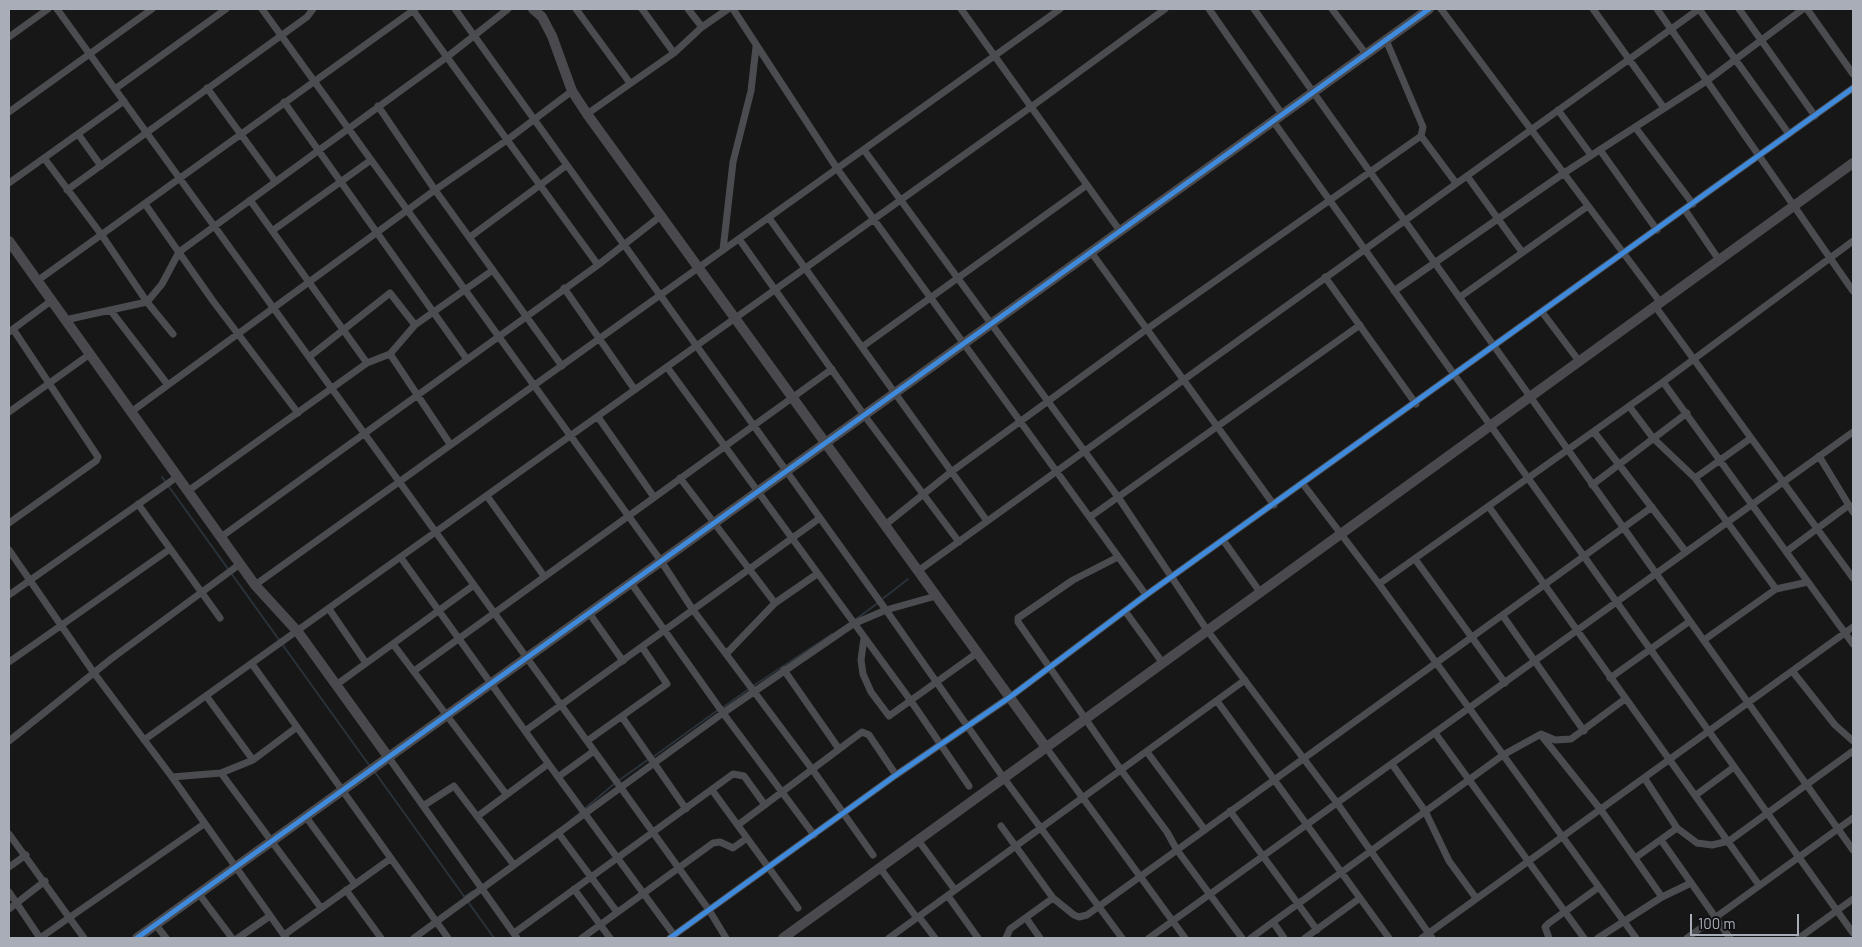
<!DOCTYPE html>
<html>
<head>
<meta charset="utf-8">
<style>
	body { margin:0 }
	#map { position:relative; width:1862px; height:947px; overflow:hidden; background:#171717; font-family:Barlow,sans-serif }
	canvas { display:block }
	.frame { position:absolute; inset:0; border:10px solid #a8adb8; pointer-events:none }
	.scale { position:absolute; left:1690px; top:914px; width:109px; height:22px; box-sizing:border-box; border:2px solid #a8adb8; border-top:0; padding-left:6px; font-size:15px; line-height:18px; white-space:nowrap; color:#a8adb8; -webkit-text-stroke:4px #111113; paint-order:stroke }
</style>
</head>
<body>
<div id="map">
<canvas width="1862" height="947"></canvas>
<div class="frame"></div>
<div class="scale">100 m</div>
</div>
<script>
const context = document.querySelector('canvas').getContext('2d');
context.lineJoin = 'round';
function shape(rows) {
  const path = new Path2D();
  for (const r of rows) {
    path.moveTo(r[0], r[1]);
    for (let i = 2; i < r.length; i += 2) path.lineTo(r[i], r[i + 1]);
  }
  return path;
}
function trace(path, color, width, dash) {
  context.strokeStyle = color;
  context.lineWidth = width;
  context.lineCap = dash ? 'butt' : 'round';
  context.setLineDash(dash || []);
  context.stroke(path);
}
const stream = shape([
	[162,477,369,765],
	[881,600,908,579],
	[856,619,878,603],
	[753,686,832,634],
	[722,708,749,689],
	[653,757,718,710],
	[374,771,494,938],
	[618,781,649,759],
	[570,821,614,784],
	[464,897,473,891]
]);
const street = shape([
	[57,9,621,788,709,910,726,938],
	[262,9,661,561,693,610,812,769,873,855],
	[412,9,598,265],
	[455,9,886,610,1003,777,1122,938],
	[576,9,630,83],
	[642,9,674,53],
	[688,9,702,27],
	[733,9,838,170,1146,595],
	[961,9,1120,231],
	[1209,9,1282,114],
	[1254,9,1853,850],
	[1332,9,1366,54],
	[1441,9,1660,302],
	[1593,9,1664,108],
	[1657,9,1853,291],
	[1699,9,1789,134],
	[1739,9,1815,116],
	[1807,9,1853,74],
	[9,37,48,9],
	[207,88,275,181],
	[115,89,226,9],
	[284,102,466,358],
	[378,106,435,190,562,366],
	[1558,110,1591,155],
	[9,112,152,9],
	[587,114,674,53,702,27,728,9],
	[1273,121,1853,933],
	[1635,127,1693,204],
	[78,134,101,166],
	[1421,136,1456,183],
	[864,150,1118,497,1207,630,1337,803,1432,938],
	[1600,150,1657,230],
	[44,158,101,234,147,302,173,334],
	[1467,176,1522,252],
	[9,183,124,101],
	[67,190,307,17,313,9],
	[250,200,367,363],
	[145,204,213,301,298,413],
	[1685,210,1719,260],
	[769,218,987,521],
	[272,231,371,160],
	[470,237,567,165],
	[739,239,864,415,959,542],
	[723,250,733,162,751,91,756,47],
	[1091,252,1274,505],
	[1325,277,1416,404],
	[37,281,415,9],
	[564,288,635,390],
	[1394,291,1564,173,1708,80,1803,9],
	[1460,297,1588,206],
	[1655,306,1853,578],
	[111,311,168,385],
	[1542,312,1579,361],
	[65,320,147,302,162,284,179,252,447,57,508,9],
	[9,332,51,301],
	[862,347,1087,185],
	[390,354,450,444],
	[309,357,390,293,415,325],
	[667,367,911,701,969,786],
	[1663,382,1853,644],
	[1629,406,1653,438,1695,478,1776,589],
	[9,412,90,354],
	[131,412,435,190,507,140,572,91],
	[598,417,654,497],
	[1594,432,1686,552],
	[1819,456,1853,512],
	[680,478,775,603],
	[1695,478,1751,438],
	[1303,484,1379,584,1636,938],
	[1592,485,1687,413],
	[188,491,367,363,390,354,415,325,493,270],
	[487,496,544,576],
	[138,504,220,618],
	[1489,507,1759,885],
	[1090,517,1360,325],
	[9,523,96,461,98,457,13,329],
	[885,525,951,472,1147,329,1421,136,1423,127,1386,40],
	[221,537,598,265,662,215],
	[1223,540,1260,592],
	[9,550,94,673,172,777,286,938],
	[1787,551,1849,505],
	[1118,557,1073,580,1018,618,1018,622,1121,770,1167,832,1177,850,1242,938],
	[401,558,558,777,674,935],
	[1415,559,1505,683],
	[918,571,1699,9],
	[631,583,723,713,814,835],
	[1379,584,1663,382,1853,241],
	[255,585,1060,9],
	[9,595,177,477],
	[329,609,366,663],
	[1125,611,1162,662],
	[589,613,623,661],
	[1503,616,1584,731],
	[864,638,861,660,863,674,871,692,889,716,977,653],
	[1704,640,1776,589,1808,582],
	[393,644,506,794],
	[726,654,775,603,817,574],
	[9,662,170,549],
	[252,664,448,938],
	[784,670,839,749],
	[414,671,832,369],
	[1793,672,1835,725,1853,741],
	[1610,678,1690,621],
	[336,685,474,585],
	[207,697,253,760],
	[1217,701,1389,938],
	[622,717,686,809],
	[525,731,820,518],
	[1435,733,1584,938],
	[1541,735,1601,810,1662,897],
	[144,740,1031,107,1165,9],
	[9,741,111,659,240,564],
	[587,741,667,684,642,647],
	[1045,746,1185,938],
	[1147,752,1205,830],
	[389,758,517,938],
	[1392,764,1425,811,1449,861,1476,898],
	[221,773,321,908],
	[172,777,221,773,253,760,297,727],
	[558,777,594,751],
	[1645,779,1677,828,1697,843,1712,845,1729,841,1853,751],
	[712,790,798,908],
	[1696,795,1734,767],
	[423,806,454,786,514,865],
	[1230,811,1317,930],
	[478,816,548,764],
	[306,817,355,884],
	[738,825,862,732,869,735,896,775],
	[1001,826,1053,898,1074,915,1079,917,1087,915,1652,507],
	[9,834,84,938],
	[559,834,617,912],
	[918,840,955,890],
	[1661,840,1730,938],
	[1635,858,1677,828],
	[9,867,26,855],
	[880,868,917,918],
	[574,889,610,938],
	[346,890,381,938],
	[9,892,40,938],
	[199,894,232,938],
	[948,896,978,938],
	[9,909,45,881],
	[919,917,935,938],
	[1026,918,1040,938],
	[1273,922,1284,938],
	[156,925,166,938],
	[514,933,733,774,744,776,765,805],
	[284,935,390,859],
	[40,938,204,824],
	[238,938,270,916],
	[414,938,723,713,853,624,886,610,936,596],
	[582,938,713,843,720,842,733,848,747,838],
	[670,938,896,775,1010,697,1146,595,1853,88],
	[889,938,1245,680],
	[1006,938,1010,929,1053,898],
	[1149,938,1853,432],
	[1251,938,1503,755,1541,734,1555,740,1571,739,1625,699],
	[1305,938,1360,898],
	[1422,938,1853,627],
	[1549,938,1545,927,1549,923,1599,887],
	[1598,938,1662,897,1691,883],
	[1687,938,1853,818],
	[1799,938,1853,899]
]);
const secondary = shape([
	[533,9,542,17,552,36,572,91,587,114,1045,746],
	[9,241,255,585,298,632,389,758],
	[137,938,1429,9],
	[783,938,1853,163]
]);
const cycleway = shape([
	[137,938,1429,9],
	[670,938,896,775,1010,697,1146,595,1853,88]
]);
trace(stream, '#2a3239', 2);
trace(street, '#4b4c50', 7);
trace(secondary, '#4a4a4e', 10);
trace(cycleway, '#408adc', 5);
</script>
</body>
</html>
